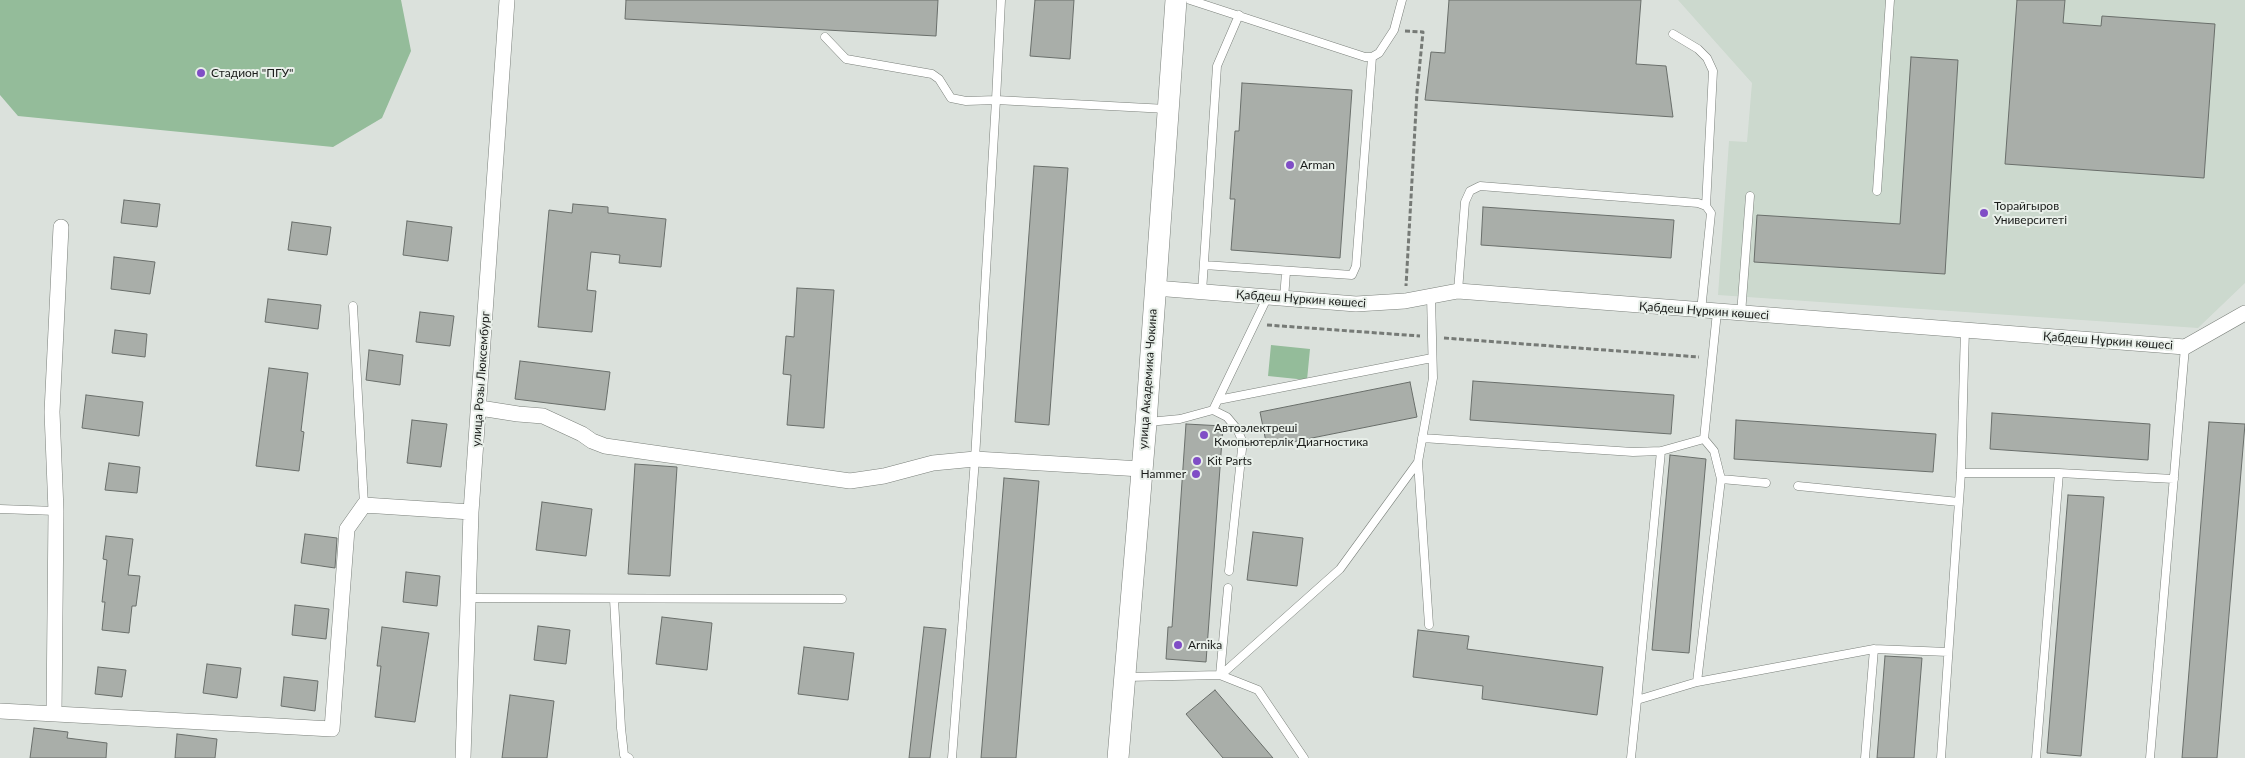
<!DOCTYPE html>
<html>
<head>
<meta charset="utf-8">
<style>
	body { margin:0 }
	canvas { display:block; background:#dbe1dc }
</style>
</head>
<body>
<canvas width="2245" height="758"></canvas>
<script>
const context = document.querySelector('canvas').getContext('2d');
context.lineJoin = 'round';
function paint(path, color) {
  context.fillStyle = color;
  context.fill(path, 'evenodd');
}
function shape(rows) {
  const path = new Path2D();
  for (const r of rows) {
    path.moveTo(r[0], r[1]);
    for (let i = 2; i < r.length; i += 2) path.lineTo(r[i], r[i + 1]);
  }
  return path;
}
function trace(path, color, width, dash) {
  context.strokeStyle = color;
  context.lineWidth = width;
  context.lineCap = dash ? 'butt' : 'round';
  context.setLineDash(dash || []);
  context.stroke(path);
}
function write(font, color, halo, rows, align = 'center') {
  context.font = font + ' Lato,sans-serif';
  context.lineWidth = 4;
  context.setLineDash([]);
  context.textBaseline = 'middle';
  context.strokeStyle = halo;
  context.fillStyle = color;
  for (const [text, x, y, turn = 0] of rows) {
    context.save();
    context.translate(x, y);
    context.rotate((+turn || 0) * Math.PI / 180);
    context.textAlign = isNaN(turn) ? turn : align;
    if (halo) context.strokeText(text, 0, 0);
    context.fillText(text, 0, 0);
    context.restore();
  }
}
const built = shape([
	[1678,0,2245,0,2245,283,2198,328,1718,295,1729,141,1747,142,1752,83]
]);
const green = shape([
	[0,0,401,0,411,51,382,118,333,147,18,116,0,95],
	[1271,345,1310,349,1307,380,1268,376]
]);
const building = shape([
	[626,0,938,0,936,36,625,19,626,0],
	[1035,0,1074,0,1070,59,1030,56,1035,0],
	[1449,0,1641,0,1636,64,1666,66,1673,117,1425,100,1431,52,1445,53,1449,0],
	[2017,0,2065,0,2063,23,2101,26,2102,16,2215,24,2204,178,2005,164,2017,0],
	[1911,57,1958,60,1945,274,1754,262,1757,215,1900,224,1911,57],
	[1242,83,1352,90,1340,258,1231,250,1235,199,1230,199,1235,131,1239,131,1242,83],
	[1034,166,1068,168,1049,425,1015,422,1034,166],
	[124,200,160,204,157,227,121,223,124,200],
	[573,204,608,207,608,213,666,219,661,267,619,263,620,255,591,252,587,290,596,291,592,332,538,327,549,210,572,213,573,204],
	[1483,207,1674,220,1671,258,1481,245,1483,207],
	[407,221,452,227,448,261,403,255,407,221],
	[292,222,331,227,327,255,288,250,292,222],
	[114,257,155,262,150,294,111,289,114,257],
	[797,288,834,290,824,428,787,425,791,375,783,374,786,336,794,337,797,288],
	[268,299,321,305,318,329,265,322,268,299],
	[420,312,454,316,450,346,416,342,420,312],
	[115,330,147,334,145,357,112,353,115,330],
	[369,350,403,355,400,385,366,380,369,350],
	[520,361,610,372,605,410,515,399,520,361],
	[269,368,308,373,301,431,304,432,299,471,256,466,269,368],
	[1473,381,1674,395,1671,434,1470,420,1473,381],
	[1410,382,1417,417,1267,447,1260,412,1410,382],
	[86,395,143,402,139,436,82,428,86,395],
	[1992,413,2150,424,2148,460,1990,449,1992,413],
	[412,420,447,424,441,467,407,463,412,420],
	[1736,420,1936,434,1933,472,1734,459,1736,420],
	[2209,422,2245,424,2217,758,2182,758,2209,422],
	[1186,424,1223,426,1206,662,1166,659,1168,627,1172,627,1186,424],
	[1670,455,1706,459,1689,653,1652,650,1670,455],
	[109,463,140,467,137,493,105,490,109,463],
	[635,464,677,467,670,576,628,574,635,464],
	[1004,478,1039,481,1016,758,981,758,1004,478],
	[2068,495,2104,497,2081,756,2047,753,2068,495],
	[542,502,592,509,586,556,536,550,542,502],
	[1253,532,1303,538,1297,586,1247,580,1253,532],
	[305,534,337,538,335,568,301,563,305,534],
	[106,536,133,539,128,575,140,576,136,606,132,606,129,633,102,630,105,602,102,602,107,560,103,559,106,536],
	[406,572,440,576,437,606,403,602,406,572],
	[295,605,329,609,326,639,292,635,295,605],
	[662,617,712,623,707,670,656,664,662,617],
	[538,626,570,630,566,664,534,660,538,626],
	[382,627,429,633,415,722,375,717,381,666,377,666,382,627],
	[924,627,946,629,930,758,909,758,924,627],
	[1418,630,1469,636,1467,649,1603,667,1597,715,1482,699,1483,686,1413,677,1418,630],
	[804,647,854,653,848,700,798,694,804,647],
	[1885,656,1922,658,1914,758,1877,758,1885,656],
	[207,664,241,668,237,698,203,693,207,664],
	[98,667,126,670,122,697,95,694,98,667],
	[284,677,318,681,315,711,281,706,284,677],
	[1215,690,1273,758,1223,758,1186,714,1215,690],
	[510,695,554,701,547,758,502,758,510,695],
	[34,728,68,732,67,738,107,743,106,758,30,758,34,728],
	[177,734,217,739,215,758,175,758,177,734]
]);
const path = shape([
	[1405,31,1423,32,1417,92,1406,286],
	[1267,325,1420,336],
	[1444,338,1699,357]
]);
const service = shape([
	[1001,0,996,100,1167,109],
	[1190,0,1365,57,1372,57,1379,53,1394,30,1402,0],
	[1673,34,1698,49,1707,58,1713,71,1706,206],
	[825,37,846,59,932,74,939,79,951,98,966,101,996,100,975,459,952,758],
	[1877,191,1890,0],
	[1204,265,1352,275,1356,266,1372,57],
	[1458,291,1465,202,1470,191,1480,186,1698,203,1706,206,1711,213,1701,311],
	[1202,292,1217,66,1239,15],
	[1284,299,1286,272],
	[353,306,364,505],
	[1741,314,1750,196],
	[1218,400,1432,358],
	[1213,410,1227,417,1237,429,1241,438,1242,449,1229,571],
	[1148,422,1180,419,1213,410,1267,298],
	[1422,438,1633,452,1661,451,1704,439,1717,312],
	[1418,462,1429,625],
	[1961,473,2059,473],
	[1721,479,1766,483],
	[1798,486,1959,502],
	[0,509,56,511],
	[1228,588,1220,675,1258,690,1304,758],
	[469,598,842,599],
	[614,599,621,728,624,755,629,758],
	[1126,677,1221,675,1340,569,1418,462,1433,378,1431,296],
	[1697,682,1874,649,1948,652],
	[1637,700,1661,451],
	[1631,758,1637,700,1697,682,1721,479,1714,451,1704,439],
	[1865,758,1874,649],
	[1941,758,1961,473,1965,329],
	[2036,758,2059,473,2174,479],
	[2150,758,2185,347]
]);
const minor = shape([
	[1155,288,1356,304,1405,301,1458,291,2185,347,2245,313],
	[480,408,518,414,543,416,582,434,592,441,605,446,850,481,884,476,933,463,975,459,1141,469],
	[0,711,332,729,347,529,364,505,471,512],
	[54,714,56,511,52,412,61,227],
	[463,758,471,512,507,0]
]);
const secondary = shape([
	[1118,758,1146,423,1176,0]
]);
const markers = [
	[201,73,5,"#804ec6"],
	[1290,165,5,"#804ec6"],
	[1984,213,5,"#804ec6"],
	[1204,435,5,"#804ec6"],
	[1197,461,5,"#804ec6"],
	[1196,474,5,"#804ec6"],
	[1178,645,5,"#804ec6"]
];
const poiNames = [
	["Стадион \"ПГУ\"",211,73],
	["Arman",1300,165],
	["Торайгыров",1994,206],
	["Университеті",1994,220],
	["Автоэлектреші",1214,428],
	["Кмопьютерлік Диагностика",1214,442],
	["Kit Parts",1207,461],
	["Hammer",1186,474,"right"],
	["Arnika",1188,645]
];
const streetNames = [
	["Қабдеш Нұркин көшесі",1301,299,4],
	["Қабдеш Нұркин көшесі",1704,311,4],
	["Қабдеш Нұркин көшесі",2108,341,4],
	["улица Розы Люксембург",481,379,-86],
	["улица Академика Чокина",1148,379,-86]
];
paint(built, '#ccd9ce');
paint(green, '#94bc9a');
paint(building, '#a9aea9');
trace(building, '#6a6f6b', 1);
trace(service, '#7b807b', 9);
trace(minor, '#7b807b', 16);
trace(secondary, '#7b807b', 22);
trace(path, '#767a76', 3, [5, 2.5]);
trace(service, '#fff', 8);
trace(minor, '#fff', 15);
trace(secondary, '#fff', 21);
for (const [x, y, r, color] of markers) {
  const dot = new Path2D();
  dot.arc(x, y, r, 0, 2 * Math.PI);
  context.fillStyle = color;
  context.fill(dot);
  trace(dot, '#e8efe9', 2);
}
write('12px', '#1a1c1a', '#e8efe9', poiNames, 'left');
write('12px', '#1a1c1a', '#e8efe9', streetNames);
</script>
</body>
</html>
